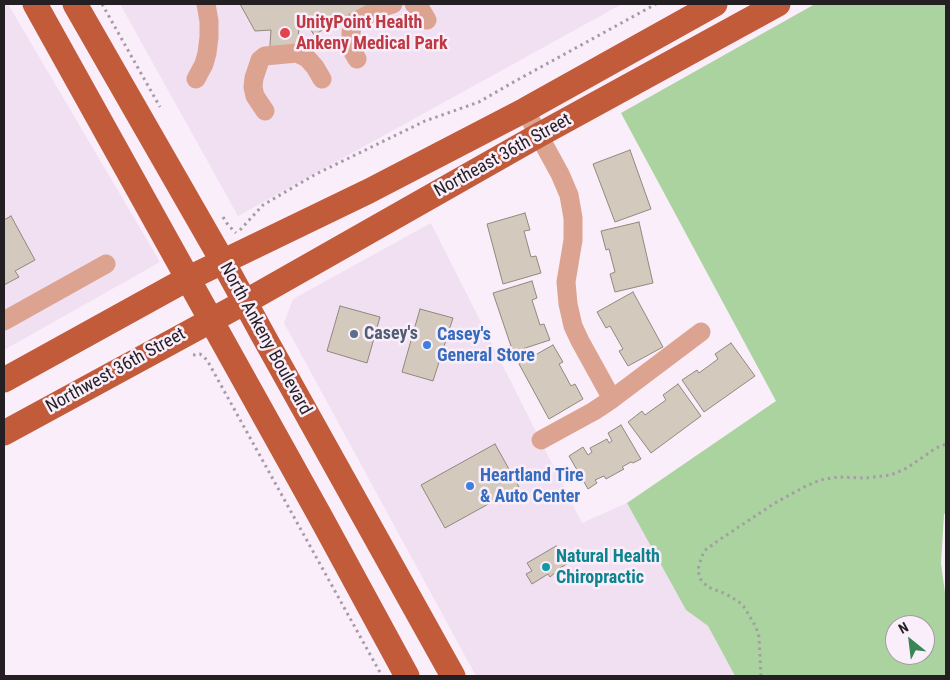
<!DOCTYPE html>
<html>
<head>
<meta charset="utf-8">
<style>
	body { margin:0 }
	#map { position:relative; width:950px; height:680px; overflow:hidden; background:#faeefa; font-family:"Roboto Condensed",sans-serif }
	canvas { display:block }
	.frame { position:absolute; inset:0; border:5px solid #231f23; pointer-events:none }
	.north { position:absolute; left:885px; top:615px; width:50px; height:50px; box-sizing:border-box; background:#faeefa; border:1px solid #a49ba4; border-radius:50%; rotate:331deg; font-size:14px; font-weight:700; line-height:20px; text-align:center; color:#231f23 }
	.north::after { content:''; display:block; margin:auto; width:18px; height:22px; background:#388655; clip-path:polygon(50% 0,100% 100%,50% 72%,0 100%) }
</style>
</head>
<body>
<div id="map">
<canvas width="950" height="680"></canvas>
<div class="frame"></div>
<div class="north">N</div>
</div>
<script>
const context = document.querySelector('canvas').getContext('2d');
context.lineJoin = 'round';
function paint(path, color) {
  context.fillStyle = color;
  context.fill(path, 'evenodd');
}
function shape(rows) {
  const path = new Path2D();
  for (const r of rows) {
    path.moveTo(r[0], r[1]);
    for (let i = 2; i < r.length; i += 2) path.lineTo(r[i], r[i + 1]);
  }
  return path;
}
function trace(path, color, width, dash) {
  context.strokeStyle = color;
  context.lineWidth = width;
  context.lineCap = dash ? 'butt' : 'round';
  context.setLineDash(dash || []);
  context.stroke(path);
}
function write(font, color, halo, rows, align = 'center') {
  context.font = font + ' "Roboto Condensed",sans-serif';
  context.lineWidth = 5;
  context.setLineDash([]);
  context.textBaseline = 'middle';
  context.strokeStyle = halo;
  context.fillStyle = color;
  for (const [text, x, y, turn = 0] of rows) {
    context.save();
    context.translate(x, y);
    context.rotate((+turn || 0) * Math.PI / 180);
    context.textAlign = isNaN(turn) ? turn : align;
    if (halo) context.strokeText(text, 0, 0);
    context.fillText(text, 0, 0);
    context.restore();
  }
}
const built = shape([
	[4,4,8,4,160,262,4,350],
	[120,4,622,4,238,216],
	[431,223,582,523,627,503,686,610,708,626,735,676,476,676,284,323,293,299]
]);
const green = shape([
	[815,4,946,4,946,510,944,515,941,563,946,600,946,676,735,676,708,626,686,610,627,503,776,401,621,113],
	[895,625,925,625,925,655,895,655]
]);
const building = shape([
	[240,4,379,4,357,23,350,14,314,35,305,20,300,19,296,57,269,59,271,30,255,31,240,4],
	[630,150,651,209,615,222,593,164,630,150],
	[525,213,530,230,524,231,531,257,536,256,541,273,503,284,487,224,525,213],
	[11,216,35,260,15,271,19,277,4,285,4,220,11,216],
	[639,222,653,283,615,292,610,274,615,272,609,249,606,250,601,231,639,222],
	[532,281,537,298,532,300,540,325,544,324,550,340,513,352,493,293,532,281],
	[633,292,663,347,628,366,619,351,623,349,610,326,606,328,597,312,633,292],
	[340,306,380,317,367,363,327,351,340,306],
	[420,309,453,318,433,381,402,372,420,309],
	[731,343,755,376,704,412,682,380,697,370,699,373,718,359,715,354,731,343],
	[553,345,563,362,559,364,571,386,575,384,583,399,549,419,519,364,553,345],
	[678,384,701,416,651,453,628,422,642,411,645,415,666,400,663,395,678,384],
	[621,425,641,459,633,463,631,462,622,467,624,469,606,479,604,476,595,480,597,483,588,489,569,456,583,447,588,455,592,452,590,448,607,439,609,443,612,441,608,433,621,425],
	[495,444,519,487,445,528,421,485,495,444],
	[556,546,561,555,564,553,570,562,555,571,556,572,550,577,548,574,532,584,526,574,532,571,527,563,556,546]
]);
const path = shape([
	[102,4,160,107],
	[223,217,228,225,236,233],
	[240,230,263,205,316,174,425,121,479,102,510,84,656,4],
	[193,355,200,354,207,360,382,676],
	[761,676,759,637,756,627,744,607,739,602,726,594,708,587,701,580,698,571,699,565,704,551,719,540,775,503,806,486,820,480,838,477,866,478,891,475,907,468,936,448,946,444]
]);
const minor = shape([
	[414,4,420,8,427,20],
	[357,59,353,52,351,39,351,32,353,23,380,8,393,4],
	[196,79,204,64,207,53,209,37,209,21,206,4],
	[525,110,560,174,569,195,573,218,573,240,566,282,568,304,573,326,580,341,612,399],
	[265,111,255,96,253,87,254,78,260,60,265,56,297,53,307,58,315,67,322,79],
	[4,321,106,264],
	[541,440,594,411,612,399,701,332]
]);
const major = shape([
	[35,4,320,516,407,676],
	[75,4,223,262,264,337,453,676],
	[4,380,187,279,369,191,525,110,715,4],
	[4,433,245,302,539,135,778,4]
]);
const markers = [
	[285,33,6,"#e0444e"],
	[354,334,5,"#5c6f8a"],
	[427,345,5,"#3f7fe0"],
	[470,486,5,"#3f7fe0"],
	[546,567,5,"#0f9aa8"]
];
const healthNames = [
	["UnityPoint Health",296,23],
	["Ankeny Medical Park",296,44]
];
const streetNames = [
	["Northeast 36th Street",503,156,-29],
	["North Ankeny Boulevard",265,339,61],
	["Northwest 36th Street",116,371,-29]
];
const serviceNames = [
	["Casey's",364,334]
];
const shopNames = [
	["Casey's",437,335],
	["General Store",437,356],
	["Heartland Tire",480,476],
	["& Auto Center",480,497]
];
const cultureNames = [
	["Natural Health",556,557],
	["Chiropractic",556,578]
];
paint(built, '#f1e0f1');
paint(green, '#aad39f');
paint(building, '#d3c9bd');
trace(building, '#92887e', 1);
trace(path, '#a59ca5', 3, [2.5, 4]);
trace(minor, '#dda391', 19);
trace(major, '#c25b3a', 25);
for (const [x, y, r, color] of markers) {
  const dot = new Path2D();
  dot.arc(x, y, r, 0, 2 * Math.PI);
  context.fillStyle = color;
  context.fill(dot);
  trace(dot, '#faeefa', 2);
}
write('bold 18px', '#be3a42', '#faeefa', healthNames, 'left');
write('18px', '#231f23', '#faeefa', streetNames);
write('bold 18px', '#4e5e75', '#faeefa', serviceNames, 'left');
write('bold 18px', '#366cbe', '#faeefa', shopNames, 'left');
write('bold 18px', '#0d838f', '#faeefa', cultureNames, 'left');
</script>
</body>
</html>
